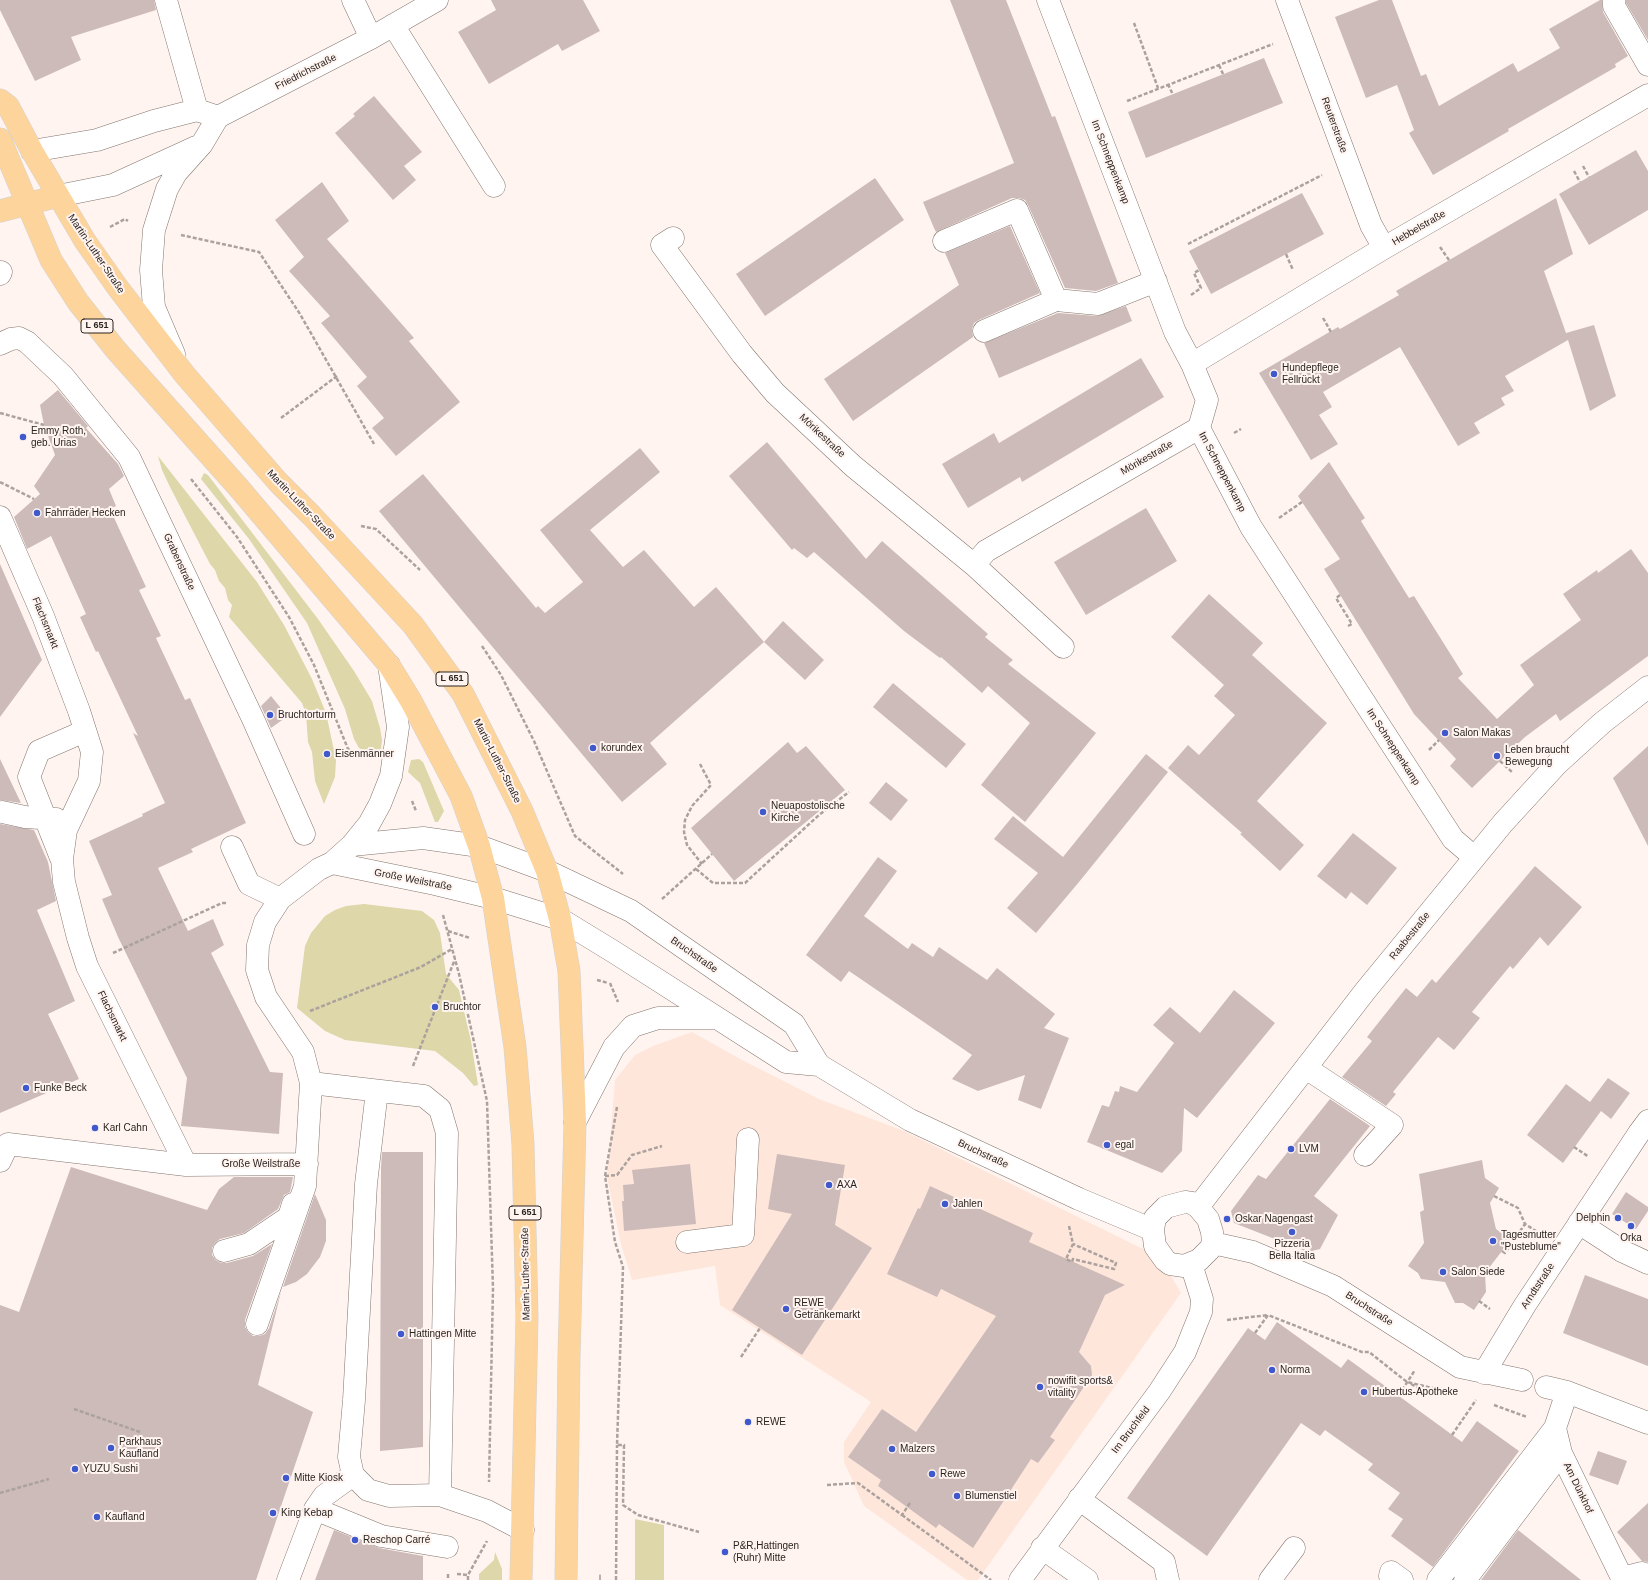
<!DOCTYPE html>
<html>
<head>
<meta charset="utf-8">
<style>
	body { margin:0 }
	canvas { display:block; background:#fff4f0 }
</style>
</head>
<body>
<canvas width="1648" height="1580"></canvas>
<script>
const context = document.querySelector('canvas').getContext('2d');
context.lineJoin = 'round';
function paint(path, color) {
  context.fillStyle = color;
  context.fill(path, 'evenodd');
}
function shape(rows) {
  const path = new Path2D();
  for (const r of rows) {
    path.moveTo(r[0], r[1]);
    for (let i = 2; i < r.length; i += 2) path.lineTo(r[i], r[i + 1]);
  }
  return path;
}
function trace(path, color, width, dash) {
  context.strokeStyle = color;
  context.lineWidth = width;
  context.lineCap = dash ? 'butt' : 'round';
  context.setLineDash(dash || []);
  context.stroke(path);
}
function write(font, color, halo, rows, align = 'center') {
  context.font = font + ' Helvetica,sans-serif';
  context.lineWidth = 4;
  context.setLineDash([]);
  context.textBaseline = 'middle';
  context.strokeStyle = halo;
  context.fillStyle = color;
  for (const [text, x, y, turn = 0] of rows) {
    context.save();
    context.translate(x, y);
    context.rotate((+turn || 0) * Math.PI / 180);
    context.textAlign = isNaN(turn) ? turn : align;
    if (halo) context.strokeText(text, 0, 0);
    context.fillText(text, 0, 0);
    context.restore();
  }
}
const built = shape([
	[692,1032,742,1060,819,1099,904,1131,1143,1249,1170,1274,1181,1293,978,1580,967,1580,864,1506,844,1462,844,1442,871,1402,720,1305,715,1266,632,1280,621,1244,607,1177,615,1080,635,1055,653,1046]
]);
const green = shape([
	[158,456,257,582,284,625,312,679,326,713,336,760,335,777,324,804,315,781,312,752,308,742,306,714,302,703,229,617,232,605,228,600,225,588,219,581,215,570,210,564,170,487,162,470],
	[204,473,208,475,318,619,354,671,372,701,380,728,382,740,380,759,359,748,354,739,345,709,307,623,249,539,201,479],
	[419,759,423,762,444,811,438,822,435,822,420,783,408,772,411,760],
	[364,904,422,911,434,920,440,933,446,974,459,990,471,1041,478,1085,474,1086,463,1073,435,1051,345,1040,325,1031,297,1008,305,946,311,933,325,916,335,910,346,906],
	[635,1519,664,1525,664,1580,635,1580],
	[495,1552,502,1569,502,1580,479,1580,479,1574,494,1560]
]);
const building = shape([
	[0,0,154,0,156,10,71,37,81,60,35,81,0,10],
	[491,0,583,0,600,31,562,51,558,44,489,84,458,32,496,10],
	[950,0,1006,0,1052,117,1055,116,1118,283,1096,291,1065,288,1028,205,1025,200,1019,198,1012,198,936,232,934,228,923,202,1014,163],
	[1379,0,1392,0,1421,76,1426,74,1439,106,1513,63,1518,72,1560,48,1549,29,1600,0,1602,0,1603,12,1628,56,1615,64,1616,67,1508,129,1509,131,1433,175,1409,133,1414,130,1397,85,1366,98,1335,17],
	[1626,0,1648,0,1648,40,1626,3],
	[1264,58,1283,103,1146,158,1128,112],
	[374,96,422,152,404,166,416,180,393,200,335,133,355,116,353,114],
	[1636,150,1648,171,1648,210,1589,245,1559,194],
	[875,178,904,220,765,316,736,274],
	[322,182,349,221,327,239,414,338,409,341,460,402,396,456,372,428,384,418,357,386,367,377,321,323,330,316,289,271,304,257,275,220],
	[1302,193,1324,234,1211,294,1189,251],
	[1556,198,1573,254,1544,271,1566,333,1594,325,1616,396,1590,411,1568,340,1505,376,1514,391,1501,398,1505,405,1474,423,1480,433,1458,446,1400,347,1323,392,1332,407,1319,415,1338,444,1311,460,1259,373,1338,327,1340,329,1399,295,1396,291],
	[1010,226,1040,293,979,320,974,323,972,329,973,337,853,421,824,379,959,285,945,253],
	[1126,306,1132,321,999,378,984,343,1058,313,1097,316],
	[1141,358,1164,397,1022,482,1020,477,968,508,942,464,994,433,999,443],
	[58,390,88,426,86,428,118,464,124,476,109,489,116,506,110,509,146,587,139,590,161,636,156,638,185,700,190,698,246,823,191,849,193,852,158,868,188,931,213,919,224,945,211,953,270,1072,283,1073,279,1134,181,1126,187,1078,118,937,102,899,112,895,89,841,143,816,142,814,165,803,133,733,138,736,98,651,96,652,80,617,86,614,51,536,27,549,14,517,40,494,34,486,55,455,44,425,40,405],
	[767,442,866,559,882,541,988,634,985,637,1013,660,1008,664,1096,733,1025,822,981,785,1030,723,988,686,982,693,941,657,940,658,904,631,814,552,807,558,794,548,792,550,729,476],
	[640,448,660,472,590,530,623,567,644,550,694,607,716,587,764,642,650,743,667,764,622,802,379,511,423,474,536,608,538,606,545,613,583,582,540,530],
	[1329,462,1365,518,1361,521,1409,598,1414,596,1463,674,1458,678,1497,719,1534,685,1520,665,1581,620,1563,594,1597,570,1598,573,1631,549,1648,573,1648,656,1560,721,1556,714,1525,737,1472,788,1450,766,1456,759,1414,714,1324,569,1340,559,1298,496],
	[1146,508,1177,561,1086,615,1054,562],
	[0,564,42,660,0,717],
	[1209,594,1263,643,1252,655,1327,723,1257,801,1304,845,1280,871,1240,834,1242,833,1168,768,1188,745,1199,755,1235,715,1214,696,1224,685,1171,637],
	[783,621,824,660,805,680,764,642],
	[893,683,966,744,946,768,873,707],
	[271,696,280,707,285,718,271,728,261,706],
	[788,742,797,753,806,746,845,790,734,881,691,828],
	[1648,746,1648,846,1613,778],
	[1146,754,1168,772,1079,882,1036,933,1007,908,1038,873,994,839,1013,816,1063,857],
	[0,759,21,803,0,800],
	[886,782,908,800,891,821,869,803],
	[0,824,34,830,48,862,56,901,37,910,75,1001,48,1014,79,1079,0,1113],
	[1353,833,1397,868,1367,905,1351,892,1346,899,1317,876],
	[878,857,897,871,864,916,908,949,912,943,933,957,939,947,987,980,997,968,1055,1014,1044,1028,1069,1038,1041,1109,1018,1100,1025,1075,978,1091,952,1079,972,1055,849,971,841,982,806,955],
	[1535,866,1582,907,1548,946,1540,937,1513,969,1510,966,1472,1012,1480,1018,1454,1050,1438,1037,1393,1092,1396,1094,1386,1106,1342,1077,1372,1041,1367,1037,1406,988,1417,997,1432,979,1436,983],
	[1234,990,1275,1023,1197,1118,1184,1108,1182,1151,1162,1173,1087,1142,1102,1105,1109,1107,1115,1091,1119,1092,1120,1086,1137,1092,1174,1043,1153,1025,1170,1007,1200,1033],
	[1608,1078,1630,1093,1611,1119,1601,1111,1563,1163,1527,1135,1566,1084,1590,1102],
	[1330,1099,1370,1126,1314,1196,1338,1215,1320,1249,1308,1252,1234,1223,1231,1211,1258,1175,1266,1179],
	[382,1152,423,1152,423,1447,380,1451,381,1168],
	[777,1154,845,1165,835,1225,872,1248,802,1355,732,1310,792,1214,768,1209],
	[1482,1160,1485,1178,1499,1188,1490,1203,1496,1229,1508,1238,1502,1251,1485,1273,1486,1292,1474,1310,1463,1303,1455,1303,1445,1282,1421,1279,1418,1273,1408,1266,1424,1243,1420,1212,1424,1210,1419,1174],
	[690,1164,696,1224,624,1231,622,1201,624,1201,623,1185,634,1184,632,1170],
	[71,1167,207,1210,219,1189,234,1177,293,1177,290,1192,284,1195,278,1209,244,1233,220,1239,215,1243,212,1248,212,1255,216,1260,221,1263,227,1263,253,1256,272,1244,245,1320,245,1327,248,1332,253,1336,259,1336,265,1334,269,1328,281,1292,258,1385,313,1412,256,1580,0,1580,0,1305,19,1312],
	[930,1186,1033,1233,1029,1242,1125,1285,1105,1295,1079,1352,1091,1366,1092,1375,1050,1437,1055,1440,1038,1463,1031,1459,973,1548,939,1524,936,1528,878,1486,881,1480,848,1457,882,1409,916,1432,996,1316,941,1289,937,1297,887,1274,918,1208,920,1209],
	[1626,1192,1648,1207,1648,1211,1636,1229,1612,1214],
	[315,1194,326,1220,326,1241,320,1257,307,1274,296,1282,283,1287],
	[1585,1275,1648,1299,1648,1366,1563,1333],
	[1277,1322,1341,1368,1348,1359,1462,1442,1477,1421,1519,1451,1433,1567,1391,1536,1403,1519,1388,1509,1400,1493,1368,1470,1373,1464,1325,1430,1320,1436,1301,1423,1207,1556,1127,1498,1248,1328,1265,1340],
	[1598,1451,1627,1461,1618,1485,1589,1475],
	[1648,1503,1648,1562,1642,1561,1617,1532],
	[334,1530,379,1548,423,1556,423,1580,315,1580],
	[1518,1530,1581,1580,1481,1580]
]);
const path = shape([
	[1134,23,1158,88],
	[1219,65,1223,74],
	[1168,84,1173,95],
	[1127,101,1273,44],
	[1583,166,1589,177],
	[1574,171,1580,182],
	[110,227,125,219,128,221],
	[181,235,259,252,300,314,374,444],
	[1188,244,1322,175],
	[1440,247,1449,260],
	[1286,254,1293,270],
	[1191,295,1201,288,1194,273,1199,270],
	[1323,318,1331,332],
	[0,413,44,425],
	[281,418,337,376],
	[1234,433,1241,429],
	[191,479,237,537,289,617,314,665,348,749,365,758],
	[0,482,34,499],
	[1279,518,1302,502],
	[361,526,376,529,420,570],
	[1340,595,1336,598,1352,624,1348,626],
	[482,646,501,675,534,741,575,836,623,874],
	[1429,750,1439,740],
	[1500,761,1512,772],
	[700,764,711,785,692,806,685,820,684,832,687,845,702,864],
	[412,801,416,811],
	[696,869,713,883,745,883,819,815,849,792],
	[662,899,712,854],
	[443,915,459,974,487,1101,493,1288,489,1482],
	[448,931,470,938],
	[113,953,222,903,227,903],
	[597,980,608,983],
	[610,983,618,1002],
	[310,1011,421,967,452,949],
	[413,1066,455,959],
	[617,1107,605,1176,615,1242,623,1267,617,1445,624,1445,623,1505,638,1515,699,1532],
	[1574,1147,1589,1157],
	[605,1176,617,1175,632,1155,662,1146],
	[1494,1196,1518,1208,1525,1224,1539,1233],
	[1069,1226,1073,1244,1066,1259,1072,1262,1073,1259,1114,1269,1116,1263,1073,1244],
	[1502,1251,1505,1253,1525,1224],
	[1479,1301,1490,1309],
	[1227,1320,1268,1315],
	[1255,1333,1268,1315,1362,1352,1369,1352,1407,1382,1441,1390],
	[741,1357,760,1328],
	[1411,1384,1432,1395],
	[1399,1395,1415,1370],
	[1494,1405,1527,1417],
	[74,1409,140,1432],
	[1452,1435,1476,1400],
	[827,1485,858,1483,902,1515,910,1503],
	[0,1493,49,1479],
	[902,1515,991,1580],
	[448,1574,448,1580],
	[457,1574,468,1575],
	[468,1580,468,1575,487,1541],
	[616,1580,617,1445]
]);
const minor = shape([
	[166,0,197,110],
	[353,0,371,38],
	[1048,0,1175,332,1192,364,1207,400,1199,428,1251,527,1453,839,1474,857],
	[1287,0,1371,225,1384,248],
	[1614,0,1614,6,1648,65],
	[393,25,494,186],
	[32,151,97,140,154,121,197,110,218,117],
	[58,196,113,185,196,147],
	[673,238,662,245,742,354,775,393,853,466,974,565,986,551,1199,428],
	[944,241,1017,210,1056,300],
	[0,274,1,272],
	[984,331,1056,300,1098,304,1156,281],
	[0,344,11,339,19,338,27,342,63,376,129,457,253,719,304,834],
	[174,354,154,307,151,270,154,230,167,189,176,173,202,144,218,117,371,38,437,0],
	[1192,364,1384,248,1648,95],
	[0,517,43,616,79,711,92,752,89,781,66,830,62,859,64,882,78,938,87,966,186,1165],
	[974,565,1063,647],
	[2,812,25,817,56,819],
	[352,845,423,838,479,846,547,871,631,911,794,1024,819,1065],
	[232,847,249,884,280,899],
	[61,858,29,777,39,751,85,731],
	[332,863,435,884,493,898,560,919,614,952,786,1062,819,1065,910,1120,1079,1199,1153,1230],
	[1306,1068,1392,1125,1365,1155],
	[311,1083,424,1096,440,1109,447,1133,440,1495],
	[377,1091,366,1184,354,1400,349,1457,353,1475,368,1490,389,1496,440,1495,487,1511,523,1530],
	[575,1122,614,1047,633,1026,658,1018,716,1018],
	[8,1144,186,1165,307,1164],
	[0,1161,8,1144],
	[1185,1202,1192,1203,1198,1207,1208,1219,1212,1232,1213,1243,1210,1249,1199,1260,1184,1266,1170,1264,1165,1260,1155,1246,1153,1230,1155,1218,1166,1207,1185,1202],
	[1198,1207,1366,990,1503,823,1557,764,1602,723,1648,687],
	[1579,1223,1622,1251,1648,1263],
	[687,1242,743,1235,748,1139],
	[1213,1243,1253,1252,1333,1286,1460,1367,1522,1380],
	[224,1251,249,1244,289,1217,293,1204],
	[257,1324,305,1186,311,1083,303,1052,266,997,257,970,258,945,265,922,280,899,319,869,332,863,352,845,369,824,380,804,391,776,398,727,389,665],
	[1484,1373,1525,1305,1639,1133,1648,1121],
	[1546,1387,1567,1392,1648,1423],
	[1567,1392,1555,1428,1561,1453,1623,1580],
	[1079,1499,1164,1562,1168,1580],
	[315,1509,324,1496,353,1475],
	[1042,1548,1087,1580],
	[1390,1576,1391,1572,1402,1580],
	[1622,1578,1642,1573,1647,1580],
	[288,1580,315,1509,381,1536,447,1547],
	[1020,1580,1159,1392,1185,1352,1201,1312,1202,1299,1191,1264],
	[1270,1580,1294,1548],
	[1438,1580,1555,1428],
	[1465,1580,1561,1453]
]);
const major = shape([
	[0,100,8,106,32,151,85,241,118,288,185,375,278,482,312,516,413,625,463,694,522,811,547,871,560,919,569,971,575,1122,569,1356,566,1580],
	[0,139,51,260,78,302,116,350,238,487,389,665,411,701,461,796,479,846,493,898,515,1047,523,1144,527,1317,521,1580],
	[0,211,58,196]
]);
const tram = shape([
	[600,1580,600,1575]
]);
const markers = [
	[1274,374,4,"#3f59cc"],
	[23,437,4,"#3f59cc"],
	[37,513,4,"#3f59cc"],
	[270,715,4,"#3f59cc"],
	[1445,733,4,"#3f59cc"],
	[593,748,4,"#3f59cc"],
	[327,754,4,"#3f59cc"],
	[1497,756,4,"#3f59cc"],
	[763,812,4,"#3f59cc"],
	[435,1007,4,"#3f59cc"],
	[26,1088,4,"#3f59cc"],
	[95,1128,4,"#3f59cc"],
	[1107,1145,4,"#3f59cc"],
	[1291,1149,4,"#3f59cc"],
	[829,1185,4,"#3f59cc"],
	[945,1204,4,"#3f59cc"],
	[1618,1218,4,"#3f59cc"],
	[1227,1219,4,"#3f59cc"],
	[1631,1226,4,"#3f59cc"],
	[1292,1232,4,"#3f59cc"],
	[1493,1241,4,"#3f59cc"],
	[1443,1272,4,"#3f59cc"],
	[786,1309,4,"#3f59cc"],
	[401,1334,4,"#3f59cc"],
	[1272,1370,4,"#3f59cc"],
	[1040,1387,4,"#3f59cc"],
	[1364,1392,4,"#3f59cc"],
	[748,1422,4,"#3f59cc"],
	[111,1448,4,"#3f59cc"],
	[892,1449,4,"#3f59cc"],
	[75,1469,4,"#3f59cc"],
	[932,1474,4,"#3f59cc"],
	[286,1478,4,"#3f59cc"],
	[957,1496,4,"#3f59cc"],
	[273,1513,4,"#3f59cc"],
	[97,1517,4,"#3f59cc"],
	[355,1540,4,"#3f59cc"],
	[725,1552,4,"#3f59cc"]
];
const shields = [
	[97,326,32],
	[452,679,32],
	[525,1213,32]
];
const shieldNames = [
	["L 651",97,326],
	["L 651",452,679],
	["L 651",525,1213]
];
const streetNames = [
	["Friedrichstraße",306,72,-27],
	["Reuterstraße",1334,125,70],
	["Im Schneppenkamp",1110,162,69],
	["Hebbelstraße",1419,228,-30],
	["Martin-Luther-Straße",96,254,56],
	["Mörikestraße",822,436,43],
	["Mörikestraße",1147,458,-30],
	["Im Schneppenkamp",1222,472,62],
	["Martin-Luther-Straße",301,505,46],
	["Grabenstraße",179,562,65],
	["Flachsmarkt",45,623,68],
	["Im Schneppenkamp",1393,747,57],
	["Martin-Luther-Straße",497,761,63],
	["Große Weilstraße",413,880,11],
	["Raabestraße",1410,936,-51],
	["Bruchstraße",694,955,35],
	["Flachsmarkt",112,1016,64],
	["Bruchstraße",983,1154,25],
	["Große Weilstraße",261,1164],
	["Martin-Luther-Straße",526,1274,-91],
	["Arndtstraße",1538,1286,-57],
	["Bruchstraße",1369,1309,33],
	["Im Bruchfeld",1131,1430,-53],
	["Am Dünkhof",1578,1488,64]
];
const poiNames = [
	["Hundepflege",1282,368],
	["Fellrückt",1282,380],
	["Emmy Roth,",31,431],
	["geb. Urias",31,443],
	["Fahrräder Hecken",45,513],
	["Bruchtorturm",278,715],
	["Salon Makas",1453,733],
	["korundex",601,748],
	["Leben braucht",1505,750],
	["Bewegung",1505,762],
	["Eisenmänner",335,754],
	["Neuapostolische",771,806],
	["Kirche",771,818],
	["Bruchtor",443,1007],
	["Funke Beck",34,1088],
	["Karl Cahn",103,1128],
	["egal",1115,1145],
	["LVM",1299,1149],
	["AXA",837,1185],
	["Jahlen",953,1204],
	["Delphin",1610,1218,"right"],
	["Oskar Nagengast",1235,1219],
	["Tagesmutter",1501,1235],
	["\"Pusteblume\"",1501,1247],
	["Orka",1631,1238,"center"],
	["Pizzeria",1292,1244,"center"],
	["Bella Italia",1292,1256,"center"],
	["Salon Siede",1451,1272],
	["REWE",794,1303],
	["Getränkemarkt",794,1315],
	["Hattingen Mitte",409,1334],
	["Norma",1280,1370],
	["nowifit sports&",1048,1381],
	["vitality",1048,1393],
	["Hubertus-Apotheke",1372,1392],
	["REWE",756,1422],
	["Parkhaus",119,1442],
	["Kaufland",119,1454],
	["Malzers",900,1449],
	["YUZU Sushi",83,1469],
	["Rewe",940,1474],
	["Mitte Kiosk",294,1478],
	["Blumenstiel",965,1496],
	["King Kebap",281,1513],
	["Kaufland",105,1517],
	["Reschop Carré",363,1540],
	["P&R,Hattingen",733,1546],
	["(Ruhr) Mitte",733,1558]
];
paint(built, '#ffe6db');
paint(green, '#ddd7a9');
paint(building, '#cdbbba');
trace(minor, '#83756e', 23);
trace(major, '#d4d3d3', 23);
trace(path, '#aba29e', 2.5, [4, 2]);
trace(minor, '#fff', 22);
trace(major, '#fdd49b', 22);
trace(tram, '#756d6a', 1);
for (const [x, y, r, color] of markers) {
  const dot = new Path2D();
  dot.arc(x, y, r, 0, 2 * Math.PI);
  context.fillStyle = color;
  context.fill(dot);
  trace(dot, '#fff4f0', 1.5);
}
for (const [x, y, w] of shields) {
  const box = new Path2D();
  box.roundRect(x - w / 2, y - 7, w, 14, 3);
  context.fillStyle = '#fff4f0';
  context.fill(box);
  trace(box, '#2a2421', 1);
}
write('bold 9px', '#2a2421', null, shieldNames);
write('10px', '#2a2421', '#fff4f0', streetNames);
write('10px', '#2a2421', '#fff4f0', poiNames, 'left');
</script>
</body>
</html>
